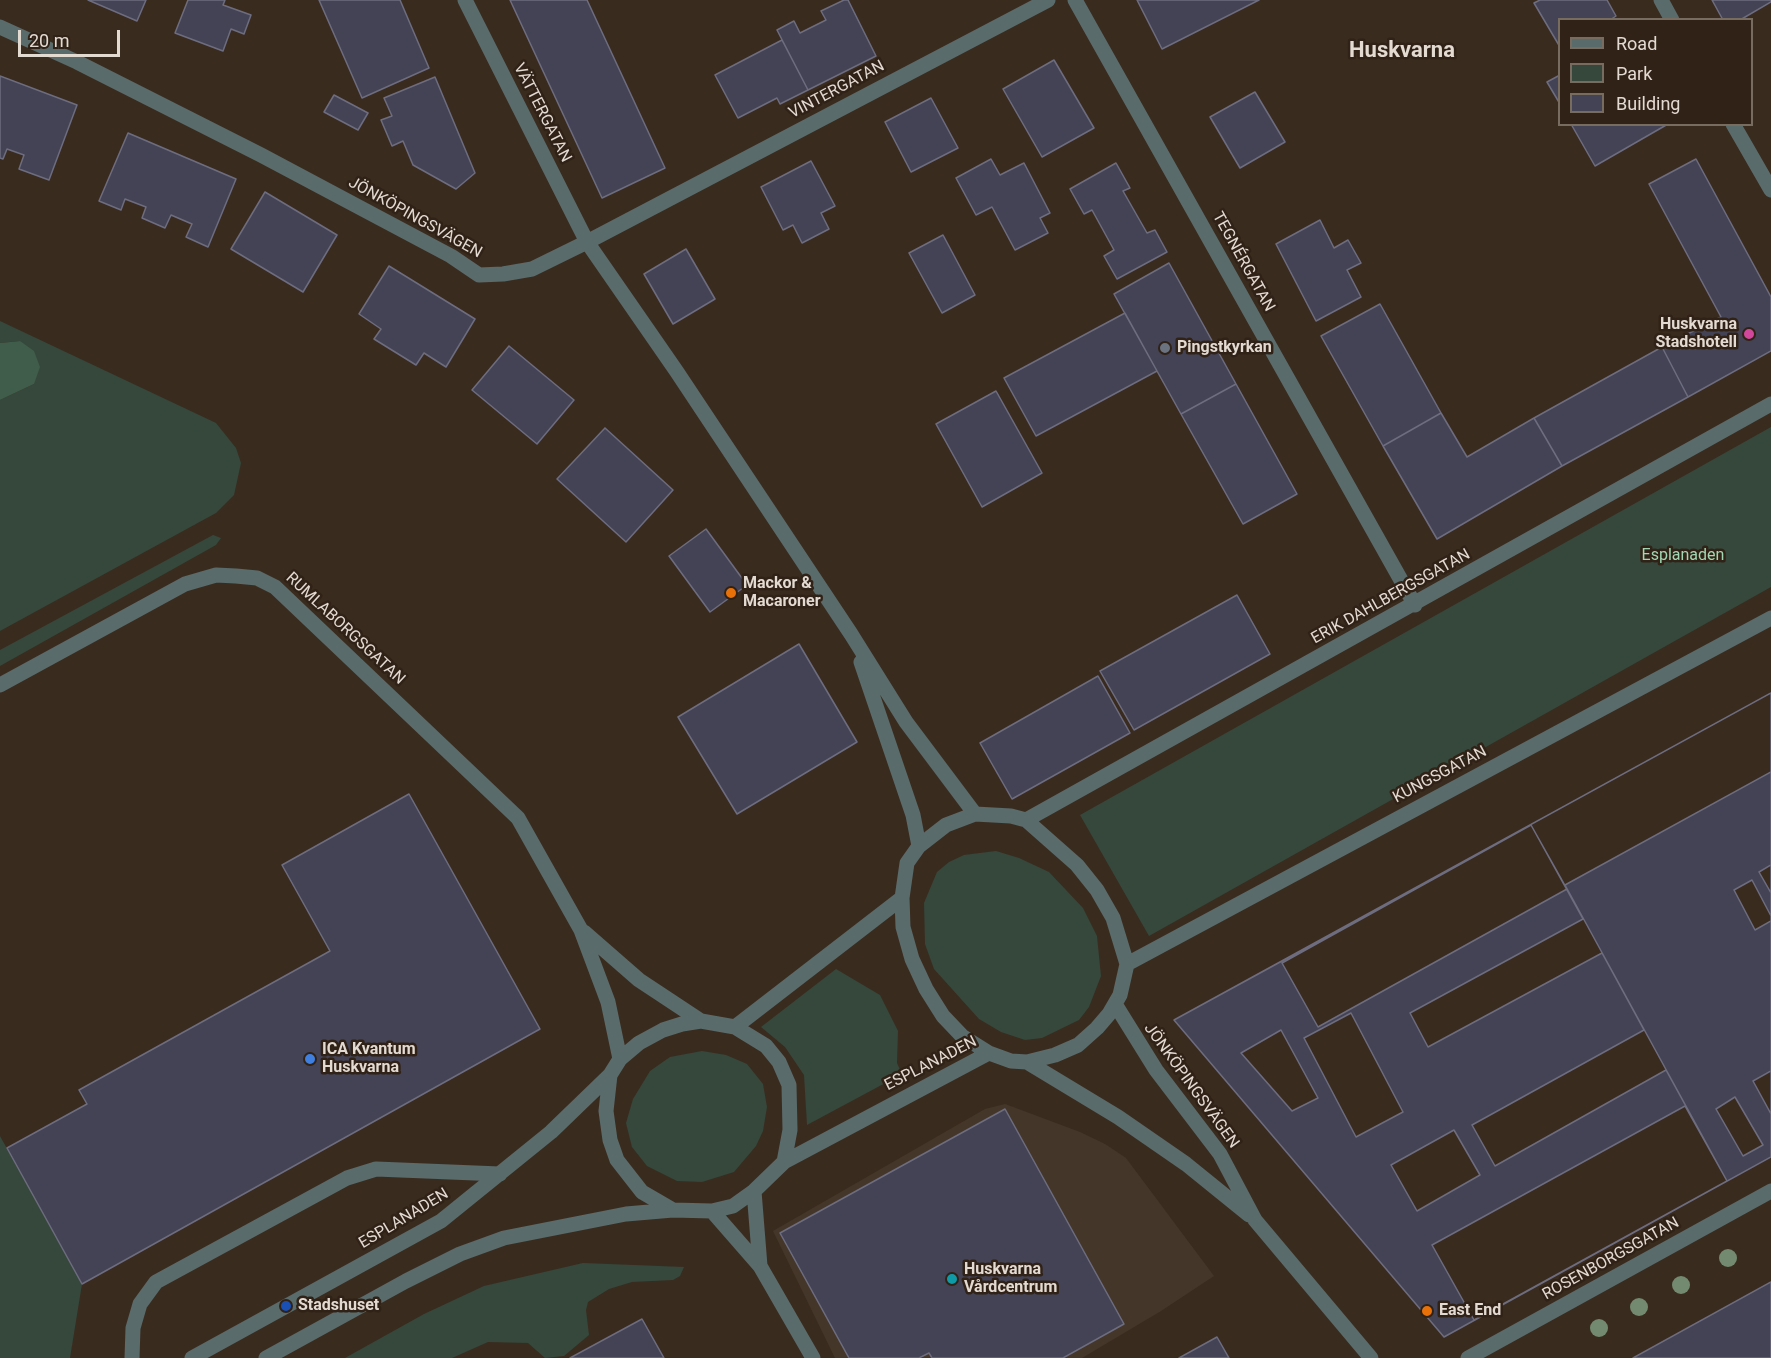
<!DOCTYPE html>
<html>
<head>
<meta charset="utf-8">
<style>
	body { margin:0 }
	#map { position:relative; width:1771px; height:1358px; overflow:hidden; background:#3a2b1f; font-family:Roboto,sans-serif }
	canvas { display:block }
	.legend { position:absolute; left:1558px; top:18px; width:195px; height:108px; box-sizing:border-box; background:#302216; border:2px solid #786c61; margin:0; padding:8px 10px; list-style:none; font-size:18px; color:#e3dad2 }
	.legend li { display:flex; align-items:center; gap:12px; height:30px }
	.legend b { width:30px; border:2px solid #786c61 }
	.scale { position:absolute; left:18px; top:30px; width:102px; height:27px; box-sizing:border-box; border:3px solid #e3dad2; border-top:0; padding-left:8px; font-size:18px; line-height:21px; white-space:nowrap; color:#e3dad2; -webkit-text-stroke:4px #302216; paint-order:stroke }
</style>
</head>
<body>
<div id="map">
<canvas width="1771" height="1358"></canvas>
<ul class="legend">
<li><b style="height:8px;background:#5a6b6b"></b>Road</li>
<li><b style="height:16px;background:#35483b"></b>Park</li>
<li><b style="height:16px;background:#444355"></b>Building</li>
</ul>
<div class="scale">20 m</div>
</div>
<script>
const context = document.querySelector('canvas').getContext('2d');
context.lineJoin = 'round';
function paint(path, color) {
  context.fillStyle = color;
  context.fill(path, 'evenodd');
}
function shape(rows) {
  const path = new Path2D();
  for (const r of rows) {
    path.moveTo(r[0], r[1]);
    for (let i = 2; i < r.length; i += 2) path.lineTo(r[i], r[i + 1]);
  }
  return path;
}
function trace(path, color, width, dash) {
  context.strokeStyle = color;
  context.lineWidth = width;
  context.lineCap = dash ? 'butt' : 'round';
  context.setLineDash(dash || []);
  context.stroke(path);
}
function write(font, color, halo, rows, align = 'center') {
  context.font = font + ' Roboto,sans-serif';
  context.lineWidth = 5;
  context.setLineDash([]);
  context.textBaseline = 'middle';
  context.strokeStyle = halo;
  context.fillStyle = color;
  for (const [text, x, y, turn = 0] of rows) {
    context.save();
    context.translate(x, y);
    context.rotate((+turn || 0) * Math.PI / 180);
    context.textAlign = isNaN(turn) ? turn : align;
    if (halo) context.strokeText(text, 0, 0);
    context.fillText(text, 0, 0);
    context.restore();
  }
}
const medical = shape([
	[1005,1104,1080,1132,1105,1144,1126,1158,1214,1276,1161,1311,1082,1358,835,1358,773,1231,985,1109]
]);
const green = shape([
	[0,321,216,423,236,448,241,463,234,495,216,513,0,631,0,400,34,384,20,341,0,343],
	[1771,427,1771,587,1149,936,1080,815],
	[213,535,221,538,216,545,0,666,0,650],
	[996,851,1019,858,1049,872,1083,908,1097,936,1101,976,1089,1007,1079,1020,1042,1038,1025,1040,1001,1032,979,1019,934,969,925,944,924,903,937,872,949,862,964,855],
	[836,969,880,995,898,1031,897,1063,902,1074,807,1125,804,1075,785,1047,761,1027],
	[702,1051,726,1055,747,1064,763,1084,767,1107,763,1131,756,1146,734,1172,702,1182,677,1181,647,1166,632,1147,626,1123,633,1099,650,1071,670,1057],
	[0,1136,82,1284,70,1358,0,1358],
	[583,1263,684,1267,680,1276,673,1280,632,1282,609,1289,588,1302,586,1310,589,1335,564,1356,545,1358,528,1343,488,1342,452,1358,345,1358,424,1314,484,1286]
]);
const forest = shape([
	[20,341,34,351,40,367,34,384,0,400,0,343]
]);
const building = shape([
	[88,0,146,0,137,21,88,0],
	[188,0,225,0,223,5,251,15,244,34,231,29,223,51,175,33,188,0],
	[319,0,400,0,429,68,362,98,319,0],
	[510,0,587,0,665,168,602,198,510,0],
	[844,0,848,0,876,56,808,90,777,30,794,21,800,33,826,20,821,11,844,0],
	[1137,0,1259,0,1162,49,1137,0],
	[1540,0,1607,0,1616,16,1610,20,1560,20,1560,47,1534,3,1540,0],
	[1712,0,1771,0,1771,2,1740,20,1723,20,1712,0],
	[782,40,808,90,780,104,777,98,738,118,715,75,782,40],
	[1054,60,1094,128,1042,157,1003,89,1054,60],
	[1560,75,1560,104,1547,82,1560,75],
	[0,76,77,105,49,180,19,169,24,155,7,149,3,159,0,158,0,76],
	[435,77,475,173,456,189,413,165,403,141,392,146,381,120,392,116,384,98,435,77],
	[1255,92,1285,142,1240,168,1210,117,1255,92],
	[334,95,368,113,358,130,324,112,334,95],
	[931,98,958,148,911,172,885,122,931,98],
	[1571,124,1668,124,1595,166,1571,124],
	[128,133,236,179,208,247,186,237,192,224,171,215,165,228,142,218,146,207,125,199,121,210,99,201,128,133],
	[991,159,1000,175,1024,163,1050,213,1040,218,1048,233,1015,250,992,207,976,215,956,178,991,159],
	[1696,159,1771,297,1771,351,1688,397,1662,347,1721,317,1649,184,1696,159],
	[811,161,835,206,821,213,829,229,802,243,793,225,783,230,761,187,811,161],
	[1116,163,1130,188,1123,191,1147,233,1155,230,1167,252,1117,279,1104,256,1114,250,1092,210,1084,214,1070,189,1116,163],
	[265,192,337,235,303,292,231,249,265,192],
	[1320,220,1334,248,1348,240,1361,263,1347,270,1361,297,1316,321,1276,244,1320,220],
	[943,235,975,295,942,313,909,253,943,235],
	[686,249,715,299,673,324,644,274,686,249],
	[1169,263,1236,384,1181,414,1114,294,1169,263],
	[389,266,475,319,446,367,424,353,416,365,374,339,381,329,359,314,389,266],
	[1380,304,1441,413,1383,446,1321,336,1380,304],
	[1125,313,1157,371,1036,436,1004,378,1125,313],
	[509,346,574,400,537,444,472,390,509,346],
	[1662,347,1688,397,1562,466,1534,418,1662,347],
	[1236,384,1297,494,1243,524,1181,414,1236,384],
	[996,391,1042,473,982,507,936,424,996,391],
	[1441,413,1467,457,1534,418,1562,466,1437,539,1383,446,1441,413],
	[605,428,673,490,626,542,557,479,605,428],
	[706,529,747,585,710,612,669,556,706,529],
	[1237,595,1270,654,1134,730,1100,671,1237,595],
	[799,644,857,742,737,814,678,717,799,644],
	[1098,676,1130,733,1012,799,980,743,1098,676],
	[1771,693,1771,1157,1444,1337,1174,1020,1771,693],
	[1771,693,1771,772,1565,885,1727,1181,1444,1337,1174,1020,1771,693],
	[409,794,540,1029,82,1284,7,1148,87,1104,79,1090,330,951,282,865,409,794],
	[1531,825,1583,919,1410,1013,1428,1047,1602,953,1644,1030,1472,1125,1495,1166,1666,1070,1727,1181,1444,1337,1174,1020,1531,825],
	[1531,825,1567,889,1318,1027,1282,963,1531,825],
	[1771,865,1771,893,1759,872,1771,865],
	[1752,880,1771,916,1771,921,1755,930,1734,890,1752,880],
	[1351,1013,1403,1112,1356,1137,1304,1038,1351,1013],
	[1281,1030,1318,1098,1292,1111,1241,1053,1281,1030],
	[1771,1071,1771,1114,1753,1081,1771,1071],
	[1735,1097,1763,1145,1743,1156,1716,1109,1735,1097],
	[1685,1106,1727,1181,1474,1320,1432,1245,1685,1106],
	[1005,1109,1124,1324,1063,1358,932,1358,929,1353,919,1358,849,1358,780,1233,1005,1109],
	[1454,1130,1480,1175,1417,1211,1391,1165,1454,1130],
	[1771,1282,1771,1358,1633,1358,1771,1282],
	[642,1319,664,1358,570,1358,642,1319],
	[1217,1337,1229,1358,1179,1358,1217,1337]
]);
const minor = shape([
	[465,0,587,242,677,372,851,634,906,722,975,814],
	[1075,0,1415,605],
	[1661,0,1672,20],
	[0,27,77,62,261,155,451,256,479,275,503,274,532,269,587,242,1048,0],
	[1733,124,1771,190],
	[861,662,913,815,919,846],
	[0,685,185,584,216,575,236,576,257,578,275,587,518,818,581,930,608,1002,620,1059],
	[975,814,1011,816,1026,820,1077,865,1097,890,1113,918,1127,964,1120,995,1109,1014,1097,1028,1078,1045,1055,1055,1027,1062,1011,1061,989,1053,962,1036,943,1016,926,989,912,959,903,927,902,898,907,863,919,846,946,825,975,814],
	[1026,820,1771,404],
	[584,932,639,980,701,1021],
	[1127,964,1771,618],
	[1115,1004,1156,1070,1220,1154,1255,1220,1371,1358],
	[735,1027,902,898],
	[1027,1062,1118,1117,1186,1164,1249,1215],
	[784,1162,989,1053],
	[754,1191,760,1266],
	[712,1211,760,1266,813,1358],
	[132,1358,133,1328,140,1304,156,1282,347,1178,376,1169,500,1174],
	[192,1358,441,1221,551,1132,610,1075],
	[266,1358,406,1281,460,1254,504,1238,626,1214,673,1210,712,1211,733,1206,754,1191,784,1162,790,1130,789,1085,779,1062,766,1046,735,1027,701,1021,682,1024,663,1030,639,1043,620,1059,610,1075,606,1111,610,1140,617,1160,642,1192,673,1210],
	[1468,1358,1771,1191]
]);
const trees = [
	[1728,1258],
	[1681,1285],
	[1639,1307],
	[1599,1328]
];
const markers = [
	[1749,334,6,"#d1479c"],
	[1165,348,6,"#6b7280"],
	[731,593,6,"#e8710a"],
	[310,1059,6,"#3f7fe0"],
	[952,1279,6,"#0f9aa8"],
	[286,1306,6,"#1a4fb4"],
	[1427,1311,6,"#e8710a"]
];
const streetNames = [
	["VINTERGATAN",837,90,-28],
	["VÄTTERGATAN",542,113,63],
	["JÖNKÖPINGSVÄGEN",415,218,29],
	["TEGNÉRGATAN",1243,262,61],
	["ERIK DAHLBERGSGATAN",1391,597,-29],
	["RUMLABORGSGATAN",345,629,43],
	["KUNGSGATAN",1440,775,-28],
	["ESPLANADEN",931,1064,-27],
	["JÖNKÖPINGSVÄGEN",1191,1086,54],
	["ESPLANADEN",404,1219,-31],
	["ROSENBORGSGATAN",1611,1259,-29]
];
const poiNames = [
	["Huskvarna",1737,325,"right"],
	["Stadshotell",1737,343,"right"],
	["Pingstkyrkan",1177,348],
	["Mackor &",743,584],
	["Macaroner",743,602],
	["ICA Kvantum",322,1050],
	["Huskvarna",322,1068],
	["Huskvarna",964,1270],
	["Vårdcentrum",964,1288],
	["Stadshuset",298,1306],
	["East End",1439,1311]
];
const parkNames = [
	["Esplanaden",1683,556]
];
const districtNames = [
	["Huskvarna",1402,51]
];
paint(medical, '#443729');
paint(green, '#35483b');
paint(forest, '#405c4a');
paint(building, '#444355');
trace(building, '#6e6d80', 1.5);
trace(minor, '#5a6b6b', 15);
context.fillStyle = '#738a71';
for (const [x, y] of trees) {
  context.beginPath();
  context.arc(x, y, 9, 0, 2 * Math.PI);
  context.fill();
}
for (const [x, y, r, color] of markers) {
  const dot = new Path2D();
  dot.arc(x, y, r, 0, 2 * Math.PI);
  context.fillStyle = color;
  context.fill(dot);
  trace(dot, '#302216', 2);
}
write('16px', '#e3dad2', '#302216', streetNames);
write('bold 16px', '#e3dad2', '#302216', poiNames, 'left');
write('16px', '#a1d7b4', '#302216', parkNames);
write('bold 22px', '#e3dad2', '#302216', districtNames);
</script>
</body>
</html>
